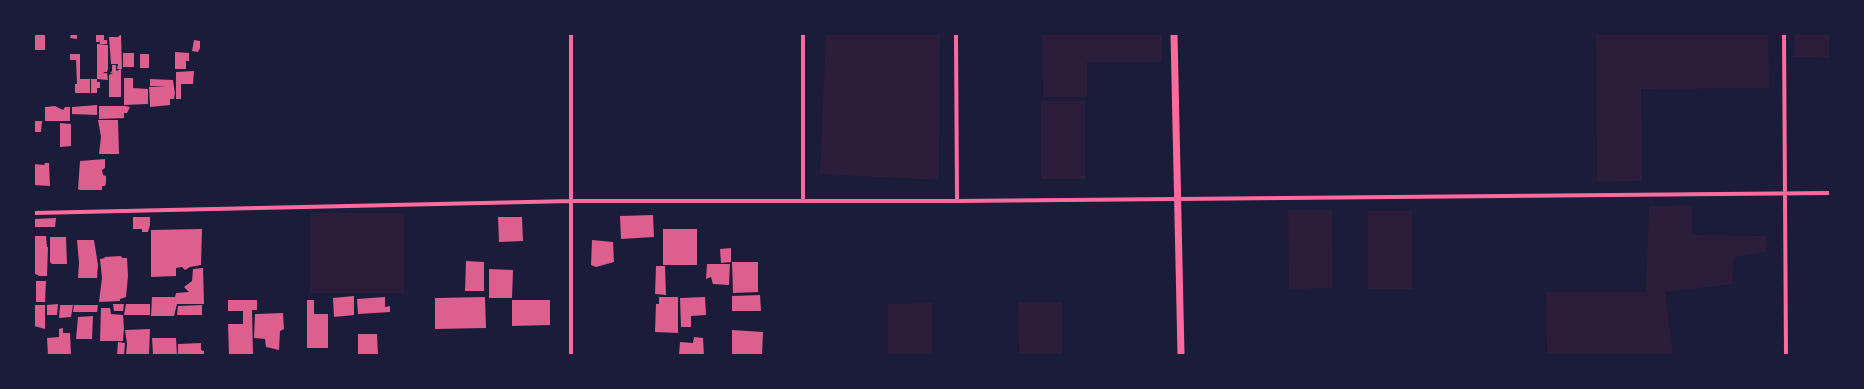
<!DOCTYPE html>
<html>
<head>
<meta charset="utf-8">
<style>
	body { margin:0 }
	#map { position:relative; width:1864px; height:389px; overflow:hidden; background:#1b1b3a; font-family:Manrope,sans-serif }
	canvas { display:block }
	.frame { position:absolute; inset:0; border:35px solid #1b1b3a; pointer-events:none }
</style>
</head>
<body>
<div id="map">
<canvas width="1864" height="389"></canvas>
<div class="frame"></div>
</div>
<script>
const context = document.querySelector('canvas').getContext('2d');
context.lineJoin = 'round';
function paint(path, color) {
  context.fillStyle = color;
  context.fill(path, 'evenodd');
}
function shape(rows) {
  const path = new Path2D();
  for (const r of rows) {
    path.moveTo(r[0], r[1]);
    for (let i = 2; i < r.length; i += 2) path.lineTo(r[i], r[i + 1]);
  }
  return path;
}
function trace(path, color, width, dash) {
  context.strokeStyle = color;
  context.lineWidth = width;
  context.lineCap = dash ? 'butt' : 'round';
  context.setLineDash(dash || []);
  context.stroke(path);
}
const green = shape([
	[826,34,940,34,939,180,820,174],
	[1042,34,1162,34,1162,62,1087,62,1087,97,1043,97],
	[1596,34,1768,34,1769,88,1641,89,1642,181,1597,182],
	[1795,34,1830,34,1830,58,1794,57],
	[1041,101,1085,101,1085,179,1041,179],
	[1692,205,1692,235,1767,236,1766,252,1734,257,1732,284,1665,292,1673,355,1547,355,1546,292,1646,292,1649,206],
	[1288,210,1332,210,1333,288,1289,289],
	[1368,211,1412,211,1412,289,1368,289],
	[310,213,404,213,404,293,310,293],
	[1018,302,1062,302,1062,355,1019,355],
	[932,303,932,355,888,355,888,304]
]);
const building = shape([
	[34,34,45,34,45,50,34,50],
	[71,34,77,34,77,39,70,38],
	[96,34,104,34,104,40,107,40,107,44,100,44,99,40,99,42,96,42],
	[121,34,122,69,117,69,118,64,111,64,109,37,118,37],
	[194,40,200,41,200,48,198,52,192,51],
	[97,44,108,45,108,69,107,72,104,72,103,76,104,73,107,73,108,80,97,79],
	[175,52,189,53,189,61,186,61,186,69,175,69],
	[123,53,134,53,134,67,123,67],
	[70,54,80,54,80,79,90,79,90,93,75,93,75,84,77,84,76,60,70,60],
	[140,54,149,54,149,68,140,68],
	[112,65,116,65,116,71,121,69,121,97,109,97,109,75,113,73,110,73,112,71],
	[194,71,193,84,181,84,181,99,176,99,176,72],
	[124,78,133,78,133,88,148,89,148,104,124,105],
	[91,79,97,79,97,82,100,82,100,88,97,88,97,93,91,93],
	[150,79,173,80,175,93,174,99,170,99,170,105,150,107,149,87,167,86,150,86],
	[97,105,97,115,72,114,72,107],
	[55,106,63,110,65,107,70,107,70,121,45,121,45,107],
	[99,106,125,106,130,107,127,113,124,113,124,118,99,119],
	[98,120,118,120,119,154,99,154,101,137],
	[34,121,42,121,41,132,34,132],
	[60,123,71,124,71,146,60,147],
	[105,159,105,168,102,170,103,175,106,176,106,183,105,186,102,186,102,190,80,190,78,189,80,161],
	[45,163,49,163,50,186,34,185,34,164,44,165],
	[653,215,654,237,621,239,620,216],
	[133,217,150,217,150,225,148,232,142,232,142,229,133,229],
	[498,217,522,217,523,241,499,242],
	[56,218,55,227,34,227,34,219],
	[202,229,201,265,190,267,185,270,182,267,176,268,176,276,151,277,151,230],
	[663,229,697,229,697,265,663,265],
	[34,236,46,236,47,247,48,247,47,276,39,276,34,273],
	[50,237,66,237,67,264,52,264,50,262],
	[77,240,94,240,98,265,97,278,78,278,79,263],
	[592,240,613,242,614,262,596,267,591,265],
	[731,248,731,262,721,263,720,249],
	[121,256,122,258,127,258,128,276,126,297,120,299,120,301,99,302,102,278,100,259,105,258,104,257],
	[466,261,484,262,484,291,465,291],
	[732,262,758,262,758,292,733,293],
	[707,264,730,264,729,285,713,284,711,277,706,279],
	[656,266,665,266,666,295,655,294],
	[203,268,204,304,177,304,174,316,151,316,152,297,175,297,176,293,189,292,184,287,192,281,193,269],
	[489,269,513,270,512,298,489,298],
	[36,281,46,281,45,302,36,302],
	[760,295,761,311,732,311,732,296],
	[354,296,354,315,334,317,333,298],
	[385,297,385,307,390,306,390,312,358,314,357,299],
	[485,297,486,328,435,329,435,298],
	[659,297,678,297,678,333,655,332,656,304,659,304],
	[705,297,706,315,691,316,691,327,681,327,680,298],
	[228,300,257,300,257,310,252,310,253,355,229,355,228,324,243,324,243,311,228,311],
	[307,300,314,300,314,314,328,314,328,348,307,348],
	[512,300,550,300,550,325,512,326],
	[58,304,57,315,47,315,47,305],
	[113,304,124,304,123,311,114,311],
	[126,304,150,304,150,315,124,315],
	[34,305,45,305,45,329,34,326],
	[60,305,73,305,71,317,59,318],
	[74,305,98,305,97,312,73,312],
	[202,305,202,315,177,315,178,306],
	[101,308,110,308,111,314,123,315,124,328,123,341,100,341],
	[283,313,284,329,280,331,279,350,266,347,265,339,254,338,255,314],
	[93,316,92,339,76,339,78,317],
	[63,328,63,333,70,333,71,355,48,355,47,338,59,337,59,329],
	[150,329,149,355,126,355,127,344,125,330],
	[732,330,763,332,762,355,732,355],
	[358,334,377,334,378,355,358,355],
	[694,337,703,338,704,355,679,355,680,342,693,343],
	[152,338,176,338,177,355,153,355],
	[118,342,125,343,124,355,117,355],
	[201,343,201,350,204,351,204,355,178,355,178,344]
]);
const minor = shape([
	[803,34,803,201],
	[956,34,957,201],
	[1784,34,1786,355],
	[34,213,572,201,957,201,1830,193],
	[571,355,571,34]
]);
const tertiary = shape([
	[1174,34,1181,355]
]);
paint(green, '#2a1e3b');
paint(building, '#dd5f8e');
trace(minor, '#ff6b9d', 4);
trace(tertiary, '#ff6b9d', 7);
</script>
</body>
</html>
